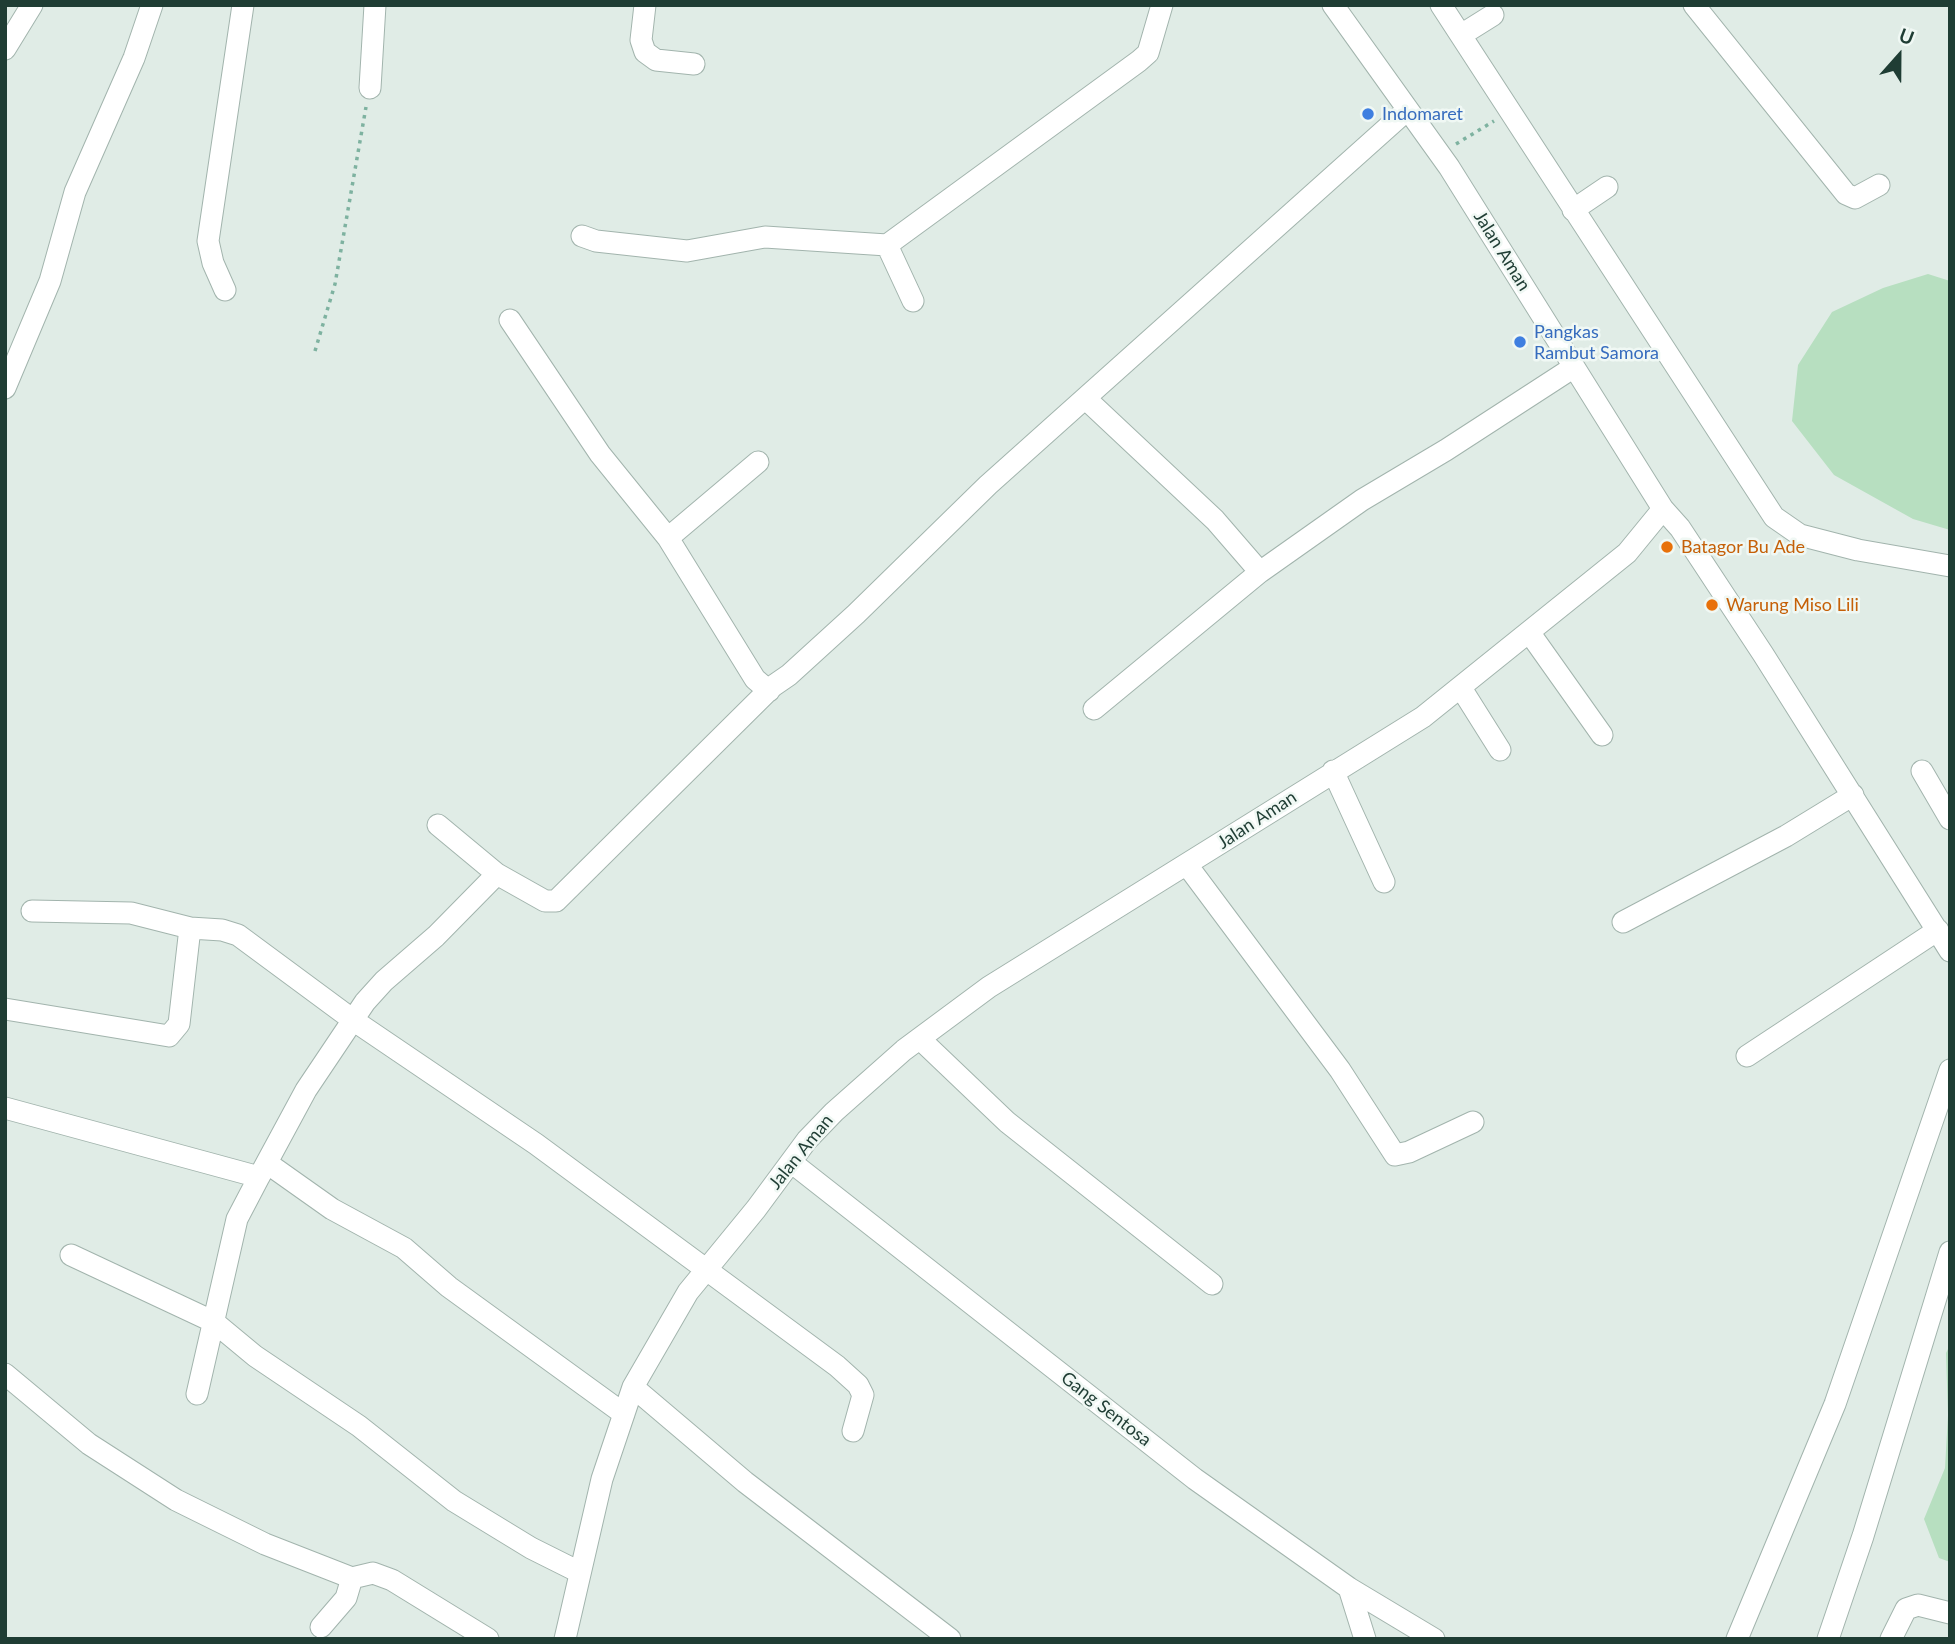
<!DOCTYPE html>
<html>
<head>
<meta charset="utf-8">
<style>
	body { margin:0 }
	#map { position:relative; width:1955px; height:1644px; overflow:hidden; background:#e0ece6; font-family:Lato,sans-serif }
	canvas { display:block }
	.frame { position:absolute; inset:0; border:7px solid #1f3d34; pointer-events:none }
	.north { position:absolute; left:1864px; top:21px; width:70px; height:70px; -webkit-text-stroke:5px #f0f8f4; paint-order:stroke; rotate:21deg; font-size:19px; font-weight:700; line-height:28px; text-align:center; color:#1f3d34 }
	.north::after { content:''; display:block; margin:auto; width:24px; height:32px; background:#1f3d34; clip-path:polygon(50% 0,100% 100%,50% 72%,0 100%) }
</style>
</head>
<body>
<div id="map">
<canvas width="1955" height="1644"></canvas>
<div class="frame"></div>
<div class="north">U</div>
</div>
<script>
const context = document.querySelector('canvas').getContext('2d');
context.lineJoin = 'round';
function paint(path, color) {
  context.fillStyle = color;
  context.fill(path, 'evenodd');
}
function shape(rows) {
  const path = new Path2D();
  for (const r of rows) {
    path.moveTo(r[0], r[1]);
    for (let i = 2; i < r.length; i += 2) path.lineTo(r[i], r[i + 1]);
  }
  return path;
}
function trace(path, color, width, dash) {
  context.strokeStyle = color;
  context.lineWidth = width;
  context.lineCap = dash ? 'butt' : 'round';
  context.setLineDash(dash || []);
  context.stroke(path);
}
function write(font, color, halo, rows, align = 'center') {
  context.font = font + ' Lato,sans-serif';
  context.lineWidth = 5;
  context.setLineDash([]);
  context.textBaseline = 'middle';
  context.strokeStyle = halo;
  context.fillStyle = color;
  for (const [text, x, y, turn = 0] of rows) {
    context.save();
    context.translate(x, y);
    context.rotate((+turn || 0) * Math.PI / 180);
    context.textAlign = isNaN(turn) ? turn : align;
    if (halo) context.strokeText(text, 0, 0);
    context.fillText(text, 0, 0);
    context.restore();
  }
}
const green = shape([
	[1928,274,1950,281,1950,530,1913,519,1834,475,1792,421,1798,365,1832,312,1883,288],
	[1950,1345,1950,1562,1939,1558,1924,1519,1945,1468,1948,1415,1946,1353]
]);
const path = shape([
	[1456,144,1494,121],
	[315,351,335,284,366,107]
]);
const minor = shape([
	[645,5,641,40,645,52,656,60,694,64],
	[1333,5,1449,167,1663,509,1680,528,1763,654,1950,951],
	[1441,5,1774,517,1800,535,1858,550,1950,566],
	[1694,5,1846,194,1855,198,1879,185],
	[1461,35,1493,15],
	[5,49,32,5],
	[370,88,375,5],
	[1573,210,1607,187],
	[582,236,596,241,687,251,765,237,887,245,1139,61,1148,53,1162,5],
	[887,245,913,301],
	[225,290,213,263,208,241,243,5],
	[510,320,600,454,668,538,755,679,769,691],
	[5,388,50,281,75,192,134,58,152,5],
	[1086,399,1215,520,1260,572],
	[668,538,758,462],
	[1529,632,1602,735],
	[1461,688,1500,750],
	[1094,709,1260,572,1362,500,1446,450,1574,367],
	[1333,771,1384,882],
	[1922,771,1950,819],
	[438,825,497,874,545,901,556,901,773,686,789,675,856,614,988,485,1406,111],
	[1187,865,1340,1070,1395,1155,1409,1152,1473,1122],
	[32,911,131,913,190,928,222,930,238,935,353,1020,536,1144,837,1366,858,1385,863,1395,853,1431],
	[1623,922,1786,836,1853,795],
	[5,1009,169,1036,179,1024,190,928],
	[920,1039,1007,1122,1212,1284],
	[1747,1056,1938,930],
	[5,1108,259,1177,306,1090,365,1002,384,981,436,936,497,874],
	[791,1162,1195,1479,1349,1588,1434,1639],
	[267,1163,332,1209,404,1248,449,1287,624,1414],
	[71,1255,214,1322,255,1356,359,1426,454,1501,531,1548,579,1572],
	[5,1374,89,1444,176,1500,265,1544,352,1578,373,1573,392,1580,488,1639],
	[633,1387,745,1482,950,1639],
	[197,1394,237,1219,259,1177],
	[1349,1588,1365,1639],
	[321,1627,346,1598,352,1578],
	[565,1639,602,1479,633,1387,688,1292,756,1209,807,1140,834,1112,904,1050,989,987,1423,717,1627,553,1663,509],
	[1737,1639,1835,1404,1950,1070],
	[1828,1639,1863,1536,1950,1252],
	[1891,1639,1906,1609,1918,1605,1950,1613]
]);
const markers = [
	[1368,114,7,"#3f7fe0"],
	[1520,342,7,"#3f7fe0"],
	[1667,547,7,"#e8710a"],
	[1712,605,7,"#e8710a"]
];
const shopNames = [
	["Indomaret",1382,114],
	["Pangkas",1534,332],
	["Rambut Samora",1534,353]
];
const streetNames = [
	["Jalan Aman",1502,251,58],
	["Jalan Aman",1257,820,-33],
	["Jalan Aman",801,1152,-51],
	["Gang Sentosa",1106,1409,38]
];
const foodNames = [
	["Batagor Bu Ade",1681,547],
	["Warung Miso Lili",1726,605]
];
paint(green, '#b7dfc0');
trace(minor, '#a2b4ad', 23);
trace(path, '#7eb2a0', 3.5, [3.5, 5]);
trace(minor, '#fff', 21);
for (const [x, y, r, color] of markers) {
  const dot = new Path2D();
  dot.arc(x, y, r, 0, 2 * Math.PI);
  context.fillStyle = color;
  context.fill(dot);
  trace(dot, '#f0f8f4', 2.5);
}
write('18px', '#366cbe', '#f0f8f4', shopNames, 'left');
write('18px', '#1f3d34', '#f0f8f4', streetNames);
write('18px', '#c56008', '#f0f8f4', foodNames, 'left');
</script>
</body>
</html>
